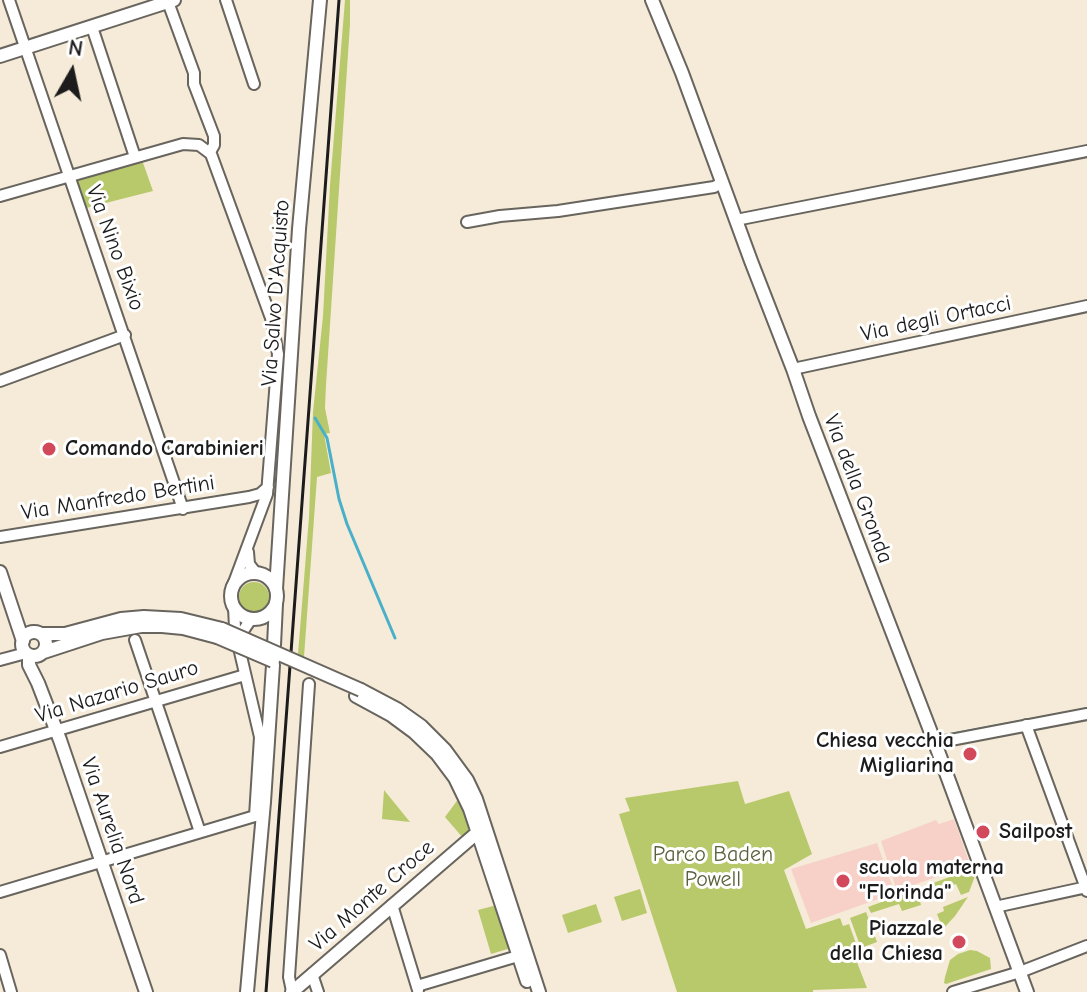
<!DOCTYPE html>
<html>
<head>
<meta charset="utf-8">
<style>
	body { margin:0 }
	#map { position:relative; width:1087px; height:992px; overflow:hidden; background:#f6ebd8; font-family:"Comic Neue",sans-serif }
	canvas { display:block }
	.north { position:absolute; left:32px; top:32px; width:80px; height:80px; -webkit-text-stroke:6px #fff; paint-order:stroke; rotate:9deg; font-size:22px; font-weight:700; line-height:32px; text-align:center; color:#1c1c1c }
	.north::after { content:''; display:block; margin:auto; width:28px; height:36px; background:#1c1c1c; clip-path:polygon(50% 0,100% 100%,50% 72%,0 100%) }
</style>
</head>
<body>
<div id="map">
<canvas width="1087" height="992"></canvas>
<div class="north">N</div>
</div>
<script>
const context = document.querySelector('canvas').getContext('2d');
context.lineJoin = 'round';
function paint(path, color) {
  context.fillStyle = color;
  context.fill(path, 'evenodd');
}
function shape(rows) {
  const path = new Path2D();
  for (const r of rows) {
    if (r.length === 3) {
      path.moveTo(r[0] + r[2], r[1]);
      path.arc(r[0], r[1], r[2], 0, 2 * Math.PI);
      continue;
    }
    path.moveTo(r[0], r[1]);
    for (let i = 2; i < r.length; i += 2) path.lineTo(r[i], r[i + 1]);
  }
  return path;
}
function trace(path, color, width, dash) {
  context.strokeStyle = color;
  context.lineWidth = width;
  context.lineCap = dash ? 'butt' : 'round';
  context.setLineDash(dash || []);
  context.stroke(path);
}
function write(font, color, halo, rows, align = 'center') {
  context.font = font + ' "Comic Neue",sans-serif';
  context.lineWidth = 6;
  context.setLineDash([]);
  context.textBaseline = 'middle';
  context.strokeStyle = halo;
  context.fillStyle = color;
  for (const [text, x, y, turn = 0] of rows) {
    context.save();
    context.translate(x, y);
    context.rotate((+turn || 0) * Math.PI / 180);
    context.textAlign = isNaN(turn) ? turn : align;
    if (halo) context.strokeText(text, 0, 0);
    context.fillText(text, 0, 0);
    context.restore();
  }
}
const built = shape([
	[954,819,970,865,897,891,881,841,936,820,939,824],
	[877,843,895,893,811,923,791,869]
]);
const green = shape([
	[345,0,350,0,350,24,326,385,325,408,330,433,324,434,331,473,317,477,304,657,298,654,309,517,313,412,323,316,330,185],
	[142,160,153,191,86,208,75,180],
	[254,597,15],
	[738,781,745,804,789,791,812,854,784,870,806,929,840,918,843,926,849,924,858,949,853,952,867,988,813,990,813,992,677,992,619,814,630,811,625,798],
	[384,790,410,822,382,819],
	[459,798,467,816,468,826,468,833,463,838,445,817],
	[974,868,975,876,969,892,961,895,956,884,919,897,921,905,902,911,899,904,871,913,868,907],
	[640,889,647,913,622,921,614,897],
	[968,897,955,916,943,929,937,914,944,911,943,907],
	[596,904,602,922,568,933,562,915],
	[497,905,511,948,491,954,478,910],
	[866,912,877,942,861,948,850,918],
	[970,950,977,951,990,958,991,969,946,984,944,983,945,977,950,960,958,954]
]);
const stream = shape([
	[315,418,327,438,339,499,347,524,395,638],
	[942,736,1087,709]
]);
const minor = shape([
	[9,0,183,509],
	[226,0,254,84],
	[168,2,194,73,194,84,214,136,214,145,210,152],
	[92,27,135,157],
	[0,196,183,144,199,145,211,154,271,318,278,354,267,494,232,588],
	[736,220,1087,151],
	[467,222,500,216,558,211,714,187,722,183],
	[793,369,1087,306],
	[0,381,125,335],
	[0,537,249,497,260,494,268,487],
	[248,552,249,564,256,573],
	[234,607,235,628],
	[243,631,251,619],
	[135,640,200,832],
	[0,660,26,653],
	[1026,725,1087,891],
	[935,743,1087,714],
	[0,747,245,675],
	[0,892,255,816,260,737,240,652],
	[392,905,418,990],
	[995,907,1087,887],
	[0,955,11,992],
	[312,974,318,992],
	[417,986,518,956],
	[292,991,289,977,309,684],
	[953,992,1020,972,1087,946]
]);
const tertiary = shape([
	[652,0,682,73,751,261,793,369,809,416,935,743,1027,992],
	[0,56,174,0],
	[0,572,23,641],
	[254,596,23],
	[276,589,299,229,320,0],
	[34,644,12],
	[42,634,65,634,121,619,144,617,181,619,222,629],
	[274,645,276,604],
	[44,652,102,633,141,626,162,626,183,628,217,637],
	[29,655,29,665,38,683,60,740,146,992],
	[361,690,397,709,421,726,445,750,467,780,476,799,539,992],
	[356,696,391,715,414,732,437,754,455,778,470,809,527,981],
	[247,992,264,802,273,665],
	[292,992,478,832]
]);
const rail = shape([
	[266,992,339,0]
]);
const tertiaryBridge = shape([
	[222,629,361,690],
	[217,637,273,661]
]);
const markers = [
	[49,449,8,"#d1495b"],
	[970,754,8,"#d1495b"],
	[983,832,8,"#d1495b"],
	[843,881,8,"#d1495b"],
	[959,942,8,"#d1495b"]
];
const streetNames = [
	["Via Nino Bixio",115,248,70],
	["Via Salvo D'Acquisto",276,293,-86],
	["Via degli Ortacci",936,319,-12],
	["Via della Gronda",858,489,69],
	["Via Manfredo Bertini",118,498,-9],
	["Via Nazario Sauro",117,692,-17],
	["Via Aurelia Nord",112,831,71],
	["Via Monte Croce",372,896,-41]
];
const poiNames = [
	["Comando Carabinieri",65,449],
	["Chiesa vecchia",954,741,"right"],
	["Migliarina",954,766,"right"],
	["Sailpost",999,832],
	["scuola materna",859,868],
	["\"Florinda\"",859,893],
	["Piazzale",943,929,"right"],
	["della Chiesa",943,954,"right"]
];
const parkNames = [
	["Parco Baden",713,855],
	["Powell",713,880]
];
paint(built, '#f7d1c7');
paint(green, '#b8c96c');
trace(stream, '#4ab0c9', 3);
trace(minor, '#68645e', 14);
trace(tertiary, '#68645e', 16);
trace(minor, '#fff', 10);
trace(tertiary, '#fff', 12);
trace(rail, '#1c1c1c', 3);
trace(tertiaryBridge, '#68645e', 16, []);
trace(tertiaryBridge, '#fff', 12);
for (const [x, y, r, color] of markers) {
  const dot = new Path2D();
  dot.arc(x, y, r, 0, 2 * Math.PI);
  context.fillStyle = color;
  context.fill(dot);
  trace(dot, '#fff', 3);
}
write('22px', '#1c1c1c', '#fff', streetNames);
write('bold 22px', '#1c1c1c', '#fff', poiNames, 'left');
write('22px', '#5a613c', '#fff', parkNames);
</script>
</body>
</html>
